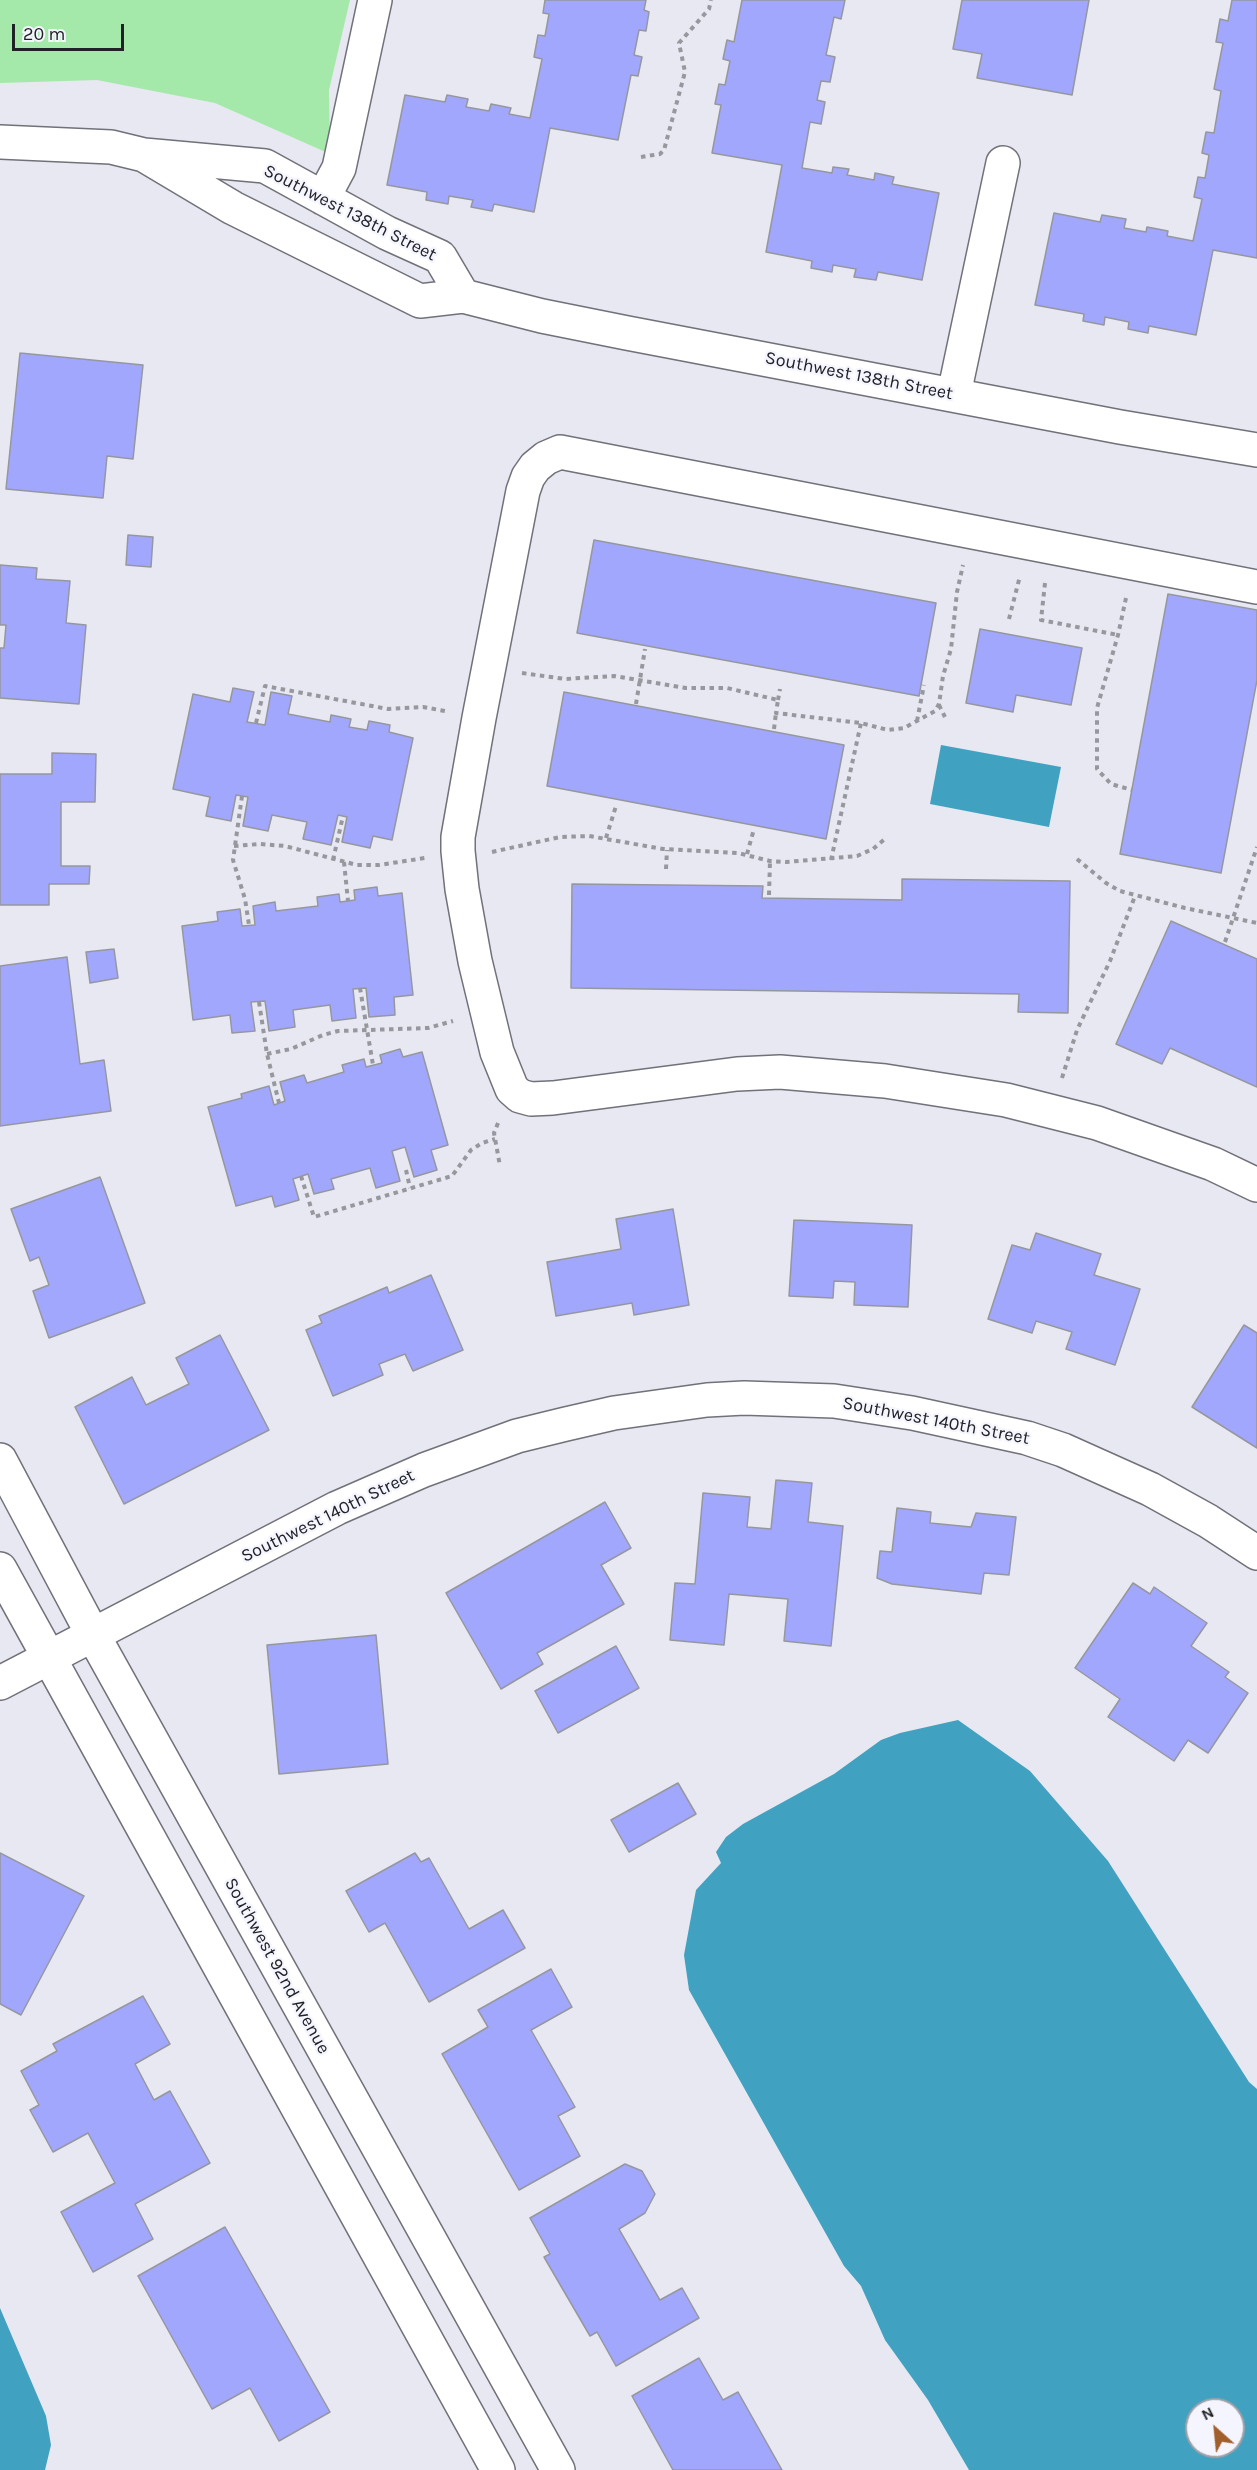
<!DOCTYPE html>
<html>
<head>
<meta charset="utf-8">
<style>
	body { margin:0 }
	#map { position:relative; width:1257px; height:2470px; overflow:hidden; background:#e7e8f1; font-family:Karla,sans-serif }
	canvas { display:block }
	.north { position:absolute; left:1185px; top:2398px; width:60px; height:60px; box-sizing:border-box; background:#f4f5fe; border:2px solid #a0a1a7; border-radius:50%; rotate:333deg; font-size:16px; font-weight:700; line-height:24px; text-align:center; color:#212225 }
	.north::after { content:''; display:block; margin:auto; width:21px; height:27px; background:#a15f2b; clip-path:polygon(50% 0,100% 100%,50% 72%,0 100%) }
	.scale { position:absolute; left:12px; top:24px; width:112px; height:27px; box-sizing:border-box; border:3px solid #212225; border-top:0; padding-left:8px; font-size:18px; line-height:21px; white-space:nowrap; color:#212225; -webkit-text-stroke:4px #f4f5fe; paint-order:stroke }
</style>
</head>
<body>
<div id="map">
<canvas width="1257" height="2470"></canvas>
<div class="north">N</div>
<div class="scale">20 m</div>
</div>
<script>
const context = document.querySelector('canvas').getContext('2d');
context.lineJoin = 'round';
function paint(path, color) {
  context.fillStyle = color;
  context.fill(path, 'evenodd');
}
function shape(rows) {
  const path = new Path2D();
  for (const r of rows) {
    path.moveTo(r[0], r[1]);
    for (let i = 2; i < r.length; i += 2) path.lineTo(r[i], r[i + 1]);
  }
  return path;
}
function trace(path, color, width, dash) {
  context.strokeStyle = color;
  context.lineWidth = width;
  context.lineCap = dash ? 'butt' : 'round';
  context.setLineDash(dash || []);
  context.stroke(path);
}
function write(font, color, halo, rows, align = 'center') {
  context.font = font + ' Karla,sans-serif';
  context.lineWidth = 4.5;
  context.setLineDash([]);
  context.textBaseline = 'middle';
  context.strokeStyle = halo;
  context.fillStyle = color;
  for (const [text, x, y, turn = 0] of rows) {
    context.save();
    context.translate(x, y);
    context.rotate((+turn || 0) * Math.PI / 180);
    context.textAlign = isNaN(turn) ? turn : align;
    if (halo) context.strokeText(text, 0, 0);
    context.fillText(text, 0, 0);
    context.restore();
  }
}
const green = shape([
	[0,0,350,0,329,90,330,154,215,103,97,80,0,83]
]);
const water = shape([
	[941,745,1061,767,1049,827,930,804],
	[958,1720,1030,1771,1108,1861,1249,2082,1257,2089,1257,2470,969,2470,928,2400,885,2340,861,2286,844,2266,689,1990,684,1955,696,1890,721,1863,716,1852,726,1837,743,1824,834,1774,881,1740,900,1733],
	[1197,2410,1233,2410,1233,2446,1197,2446],
	[0,2308,46,2416,51,2445,45,2470,0,2470]
]);
const building = shape([
	[545,0,646,0,644,10,649,12,646,31,639,30,634,55,642,57,638,76,631,75,618,140,550,128,534,212,494,204,492,211,471,207,473,200,449,196,448,204,426,200,427,192,387,185,405,95,445,102,447,95,468,99,466,107,489,111,491,104,511,108,509,114,530,118,542,59,534,57,538,35,545,36,549,14,543,13,545,0],
	[742,0,845,0,841,19,834,17,826,55,835,57,830,82,821,81,817,100,825,102,821,124,810,122,802,168,832,173,833,167,849,169,847,175,874,180,875,173,894,177,892,184,939,193,922,280,878,272,876,280,854,277,856,269,833,265,832,272,811,268,812,261,766,252,782,165,712,153,721,105,715,104,719,84,725,85,730,61,723,59,727,40,734,42,742,0],
	[962,0,1089,0,1072,95,977,78,982,54,953,49,962,0],
	[1232,0,1257,0,1257,258,1213,250,1196,335,1149,326,1148,333,1128,329,1129,322,1105,317,1104,325,1083,321,1084,314,1035,305,1054,213,1100,222,1102,215,1126,219,1124,228,1146,232,1147,227,1168,231,1167,236,1193,241,1202,199,1194,197,1198,177,1205,178,1209,155,1202,153,1206,132,1214,133,1221,91,1214,89,1223,43,1216,42,1220,19,1228,21,1232,0],
	[20,353,143,365,133,459,107,456,103,498,6,489,20,353],
	[128,535,153,537,151,567,126,565,128,535],
	[594,540,936,603,919,696,577,633,594,540],
	[0,565,37,568,36,579,70,581,66,623,86,625,79,704,0,698,0,648,4,648,6,625,0,625,0,565],
	[1168,594,1257,610,1257,680,1221,873,1120,854,1168,594],
	[980,629,1082,648,1071,705,1016,695,1013,712,966,703,980,629],
	[233,688,254,692,247,722,265,725,271,692,292,696,288,714,330,722,331,715,351,719,349,727,367,730,369,721,390,725,389,732,413,738,392,840,373,836,370,848,342,842,347,817,338,815,331,845,303,839,307,822,272,815,268,831,243,826,248,797,236,795,231,821,206,816,210,797,173,789,193,694,230,702,233,688],
	[564,692,844,745,826,839,547,786,564,692],
	[52,753,96,754,95,802,61,802,61,866,90,866,89,884,49,884,49,905,0,905,0,774,52,774,52,753],
	[902,879,1070,881,1068,1013,1018,1012,1019,994,571,988,572,884,763,886,762,898,902,900,902,879],
	[377,887,378,896,402,893,413,995,394,997,395,1015,369,1017,366,988,353,989,356,1018,332,1021,330,1005,293,1010,295,1027,269,1031,265,1001,251,1002,255,1031,232,1033,230,1015,193,1020,182,926,218,921,217,912,240,909,242,926,255,925,253,906,275,902,276,911,318,906,317,897,339,894,340,902,355,900,354,890,377,887],
	[1171,921,1257,959,1257,1087,1170,1048,1162,1064,1116,1044,1171,921],
	[114,949,118,978,90,983,86,952,114,949],
	[67,957,80,1064,104,1060,111,1111,0,1126,0,966,67,957],
	[400,1049,403,1057,422,1052,448,1145,431,1150,437,1170,414,1177,405,1147,392,1151,400,1181,376,1188,370,1168,331,1179,334,1189,314,1194,308,1174,293,1179,299,1200,275,1207,272,1196,236,1206,208,1107,242,1098,241,1094,269,1086,274,1105,285,1101,280,1082,304,1075,307,1083,344,1072,342,1065,364,1059,366,1067,382,1063,380,1055,400,1049],
	[100,1177,145,1303,49,1338,33,1291,49,1285,39,1257,30,1261,11,1209,100,1177],
	[673,1209,689,1305,634,1315,632,1303,556,1316,547,1262,621,1249,616,1219,673,1209],
	[794,1220,912,1225,908,1307,854,1305,855,1282,834,1281,833,1298,789,1296,794,1220],
	[1036,1233,1101,1254,1094,1275,1140,1289,1115,1365,1066,1349,1072,1332,1036,1321,1032,1333,988,1319,1012,1245,1030,1250,1036,1233],
	[431,1275,463,1350,413,1371,405,1354,379,1364,383,1375,333,1396,306,1330,322,1323,319,1316,387,1287,389,1293,431,1275],
	[1244,1325,1257,1333,1257,1448,1192,1407,1244,1325],
	[220,1335,269,1430,124,1504,75,1407,132,1377,146,1405,189,1384,176,1358,220,1335],
	[776,1480,812,1483,808,1522,843,1526,831,1646,784,1641,788,1599,729,1594,724,1645,670,1640,675,1583,695,1584,703,1493,750,1497,747,1527,771,1529,776,1480],
	[605,1502,631,1548,601,1565,624,1604,537,1653,543,1664,501,1689,446,1593,605,1502],
	[897,1508,931,1512,930,1523,971,1527,976,1513,1016,1517,1009,1575,984,1573,981,1594,892,1584,877,1578,880,1551,892,1552,897,1508],
	[1133,1583,1150,1594,1154,1587,1207,1623,1191,1646,1229,1672,1225,1677,1248,1693,1208,1753,1188,1740,1174,1761,1108,1717,1120,1699,1075,1668,1133,1583],
	[376,1635,388,1764,279,1774,267,1645,376,1635],
	[616,1646,639,1688,558,1733,535,1691,616,1646],
	[678,1783,696,1814,629,1852,611,1820,678,1783],
	[0,1853,84,1896,21,2015,0,2004,0,1853],
	[415,1853,421,1862,429,1858,469,1929,503,1910,525,1948,429,2002,385,1923,369,1932,346,1891,415,1853],
	[551,1969,572,2007,531,2030,575,2107,558,2116,580,2156,519,2190,442,2054,488,2027,478,2010,551,1969],
	[143,1996,170,2044,135,2064,154,2100,170,2091,210,2163,135,2204,153,2239,93,2272,61,2212,115,2183,88,2133,53,2152,30,2110,39,2105,21,2071,57,2051,53,2044,143,1996],
	[625,2164,642,2171,655,2194,645,2213,619,2229,660,2300,682,2288,699,2318,616,2366,597,2332,590,2336,544,2257,550,2254,530,2218,625,2164],
	[225,2227,330,2412,279,2441,250,2388,212,2409,138,2276,225,2227],
	[699,2358,723,2400,738,2392,782,2470,673,2470,632,2396,699,2358]
]);
const path = shape([
	[641,157,660,154,664,150,685,72,679,43,709,9,711,0],
	[1045,583,1041,620,1118,635],
	[1126,598,1118,635,1097,708,1097,769,1111,784,1132,790],
	[1009,619,1020,576],
	[522,673,565,679,614,676,686,688,727,688,778,700,776,713,861,723,888,730,904,728,935,711,939,704,943,676,951,649,957,592,963,565],
	[778,700,780,689],
	[636,704,645,649],
	[939,705,945,717],
	[917,721,924,685],
	[256,723,265,686,388,709,423,707,445,711],
	[774,729,776,713],
	[242,796,233,860,245,899,249,925],
	[606,838,616,806],
	[234,846,260,844,285,846,357,865,379,865,425,858],
	[492,852,560,837,589,836,663,849,738,853,770,861,786,862,857,856,873,849,886,838],
	[747,854,754,829],
	[1077,859,1106,883,1120,891,1185,908,1257,923],
	[333,860,343,816],
	[831,860,861,723],
	[344,862,348,901],
	[666,869,667,850],
	[769,895,770,861],
	[1225,942,1257,847],
	[360,988,373,1065],
	[259,1002,267,1054,279,1103],
	[267,1054,291,1049,323,1035,338,1031,428,1028,453,1021],
	[1062,1078,1077,1030,1110,961,1135,896],
	[498,1123,494,1133,500,1166],
	[406,1170,410,1188],
	[301,1176,314,1217,452,1176,471,1150,482,1143,495,1139]
]);
const minor = shape([
	[0,142,111,147,144,155,265,166,387,233,440,257,463,296],
	[144,155,233,208,420,301,463,296,542,316,627,333,1120,427,1257,450],
	[323,198,339,168,375,0],
	[954,394,1003,163],
	[1257,587,560,452,546,458,535,467,528,477,523,491,479,718,458,837,458,851,462,889,475,961,497,1052,512,1089,520,1096,531,1099,553,1098,737,1074,780,1072,885,1081,1006,1100,1097,1123,1213,1164,1257,1185],
	[0,1460,93,1635,558,2470],
	[0,1569,498,2470],
	[0,1683,337,1508,424,1470,517,1436,566,1424,614,1413,707,1400,744,1398,834,1401,912,1413,1027,1438,1063,1450,1150,1489,1208,1521,1257,1553]
]);
const streetNames = [
	["Southwest 138th Street",350,213,27],
	["Southwest 138th Street",859,376,11],
	["Southwest 140th Street",936,1421,11],
	["Southwest 140th Street",328,1516,-26],
	["Southwest 92nd Avenue",277,1966,61]
];
paint(green, '#a4e9a9');
paint(water, '#41a1c0');
paint(building, '#a2a7fe');
trace(building, '#96979e', 1.5);
trace(minor, '#707179', 36);
trace(path, '#97989e', 4, [4.5, 4.5]);
trace(minor, '#fff', 33);
write('18px', '#212225', '#f4f5fe', streetNames);
</script>
</body>
</html>
